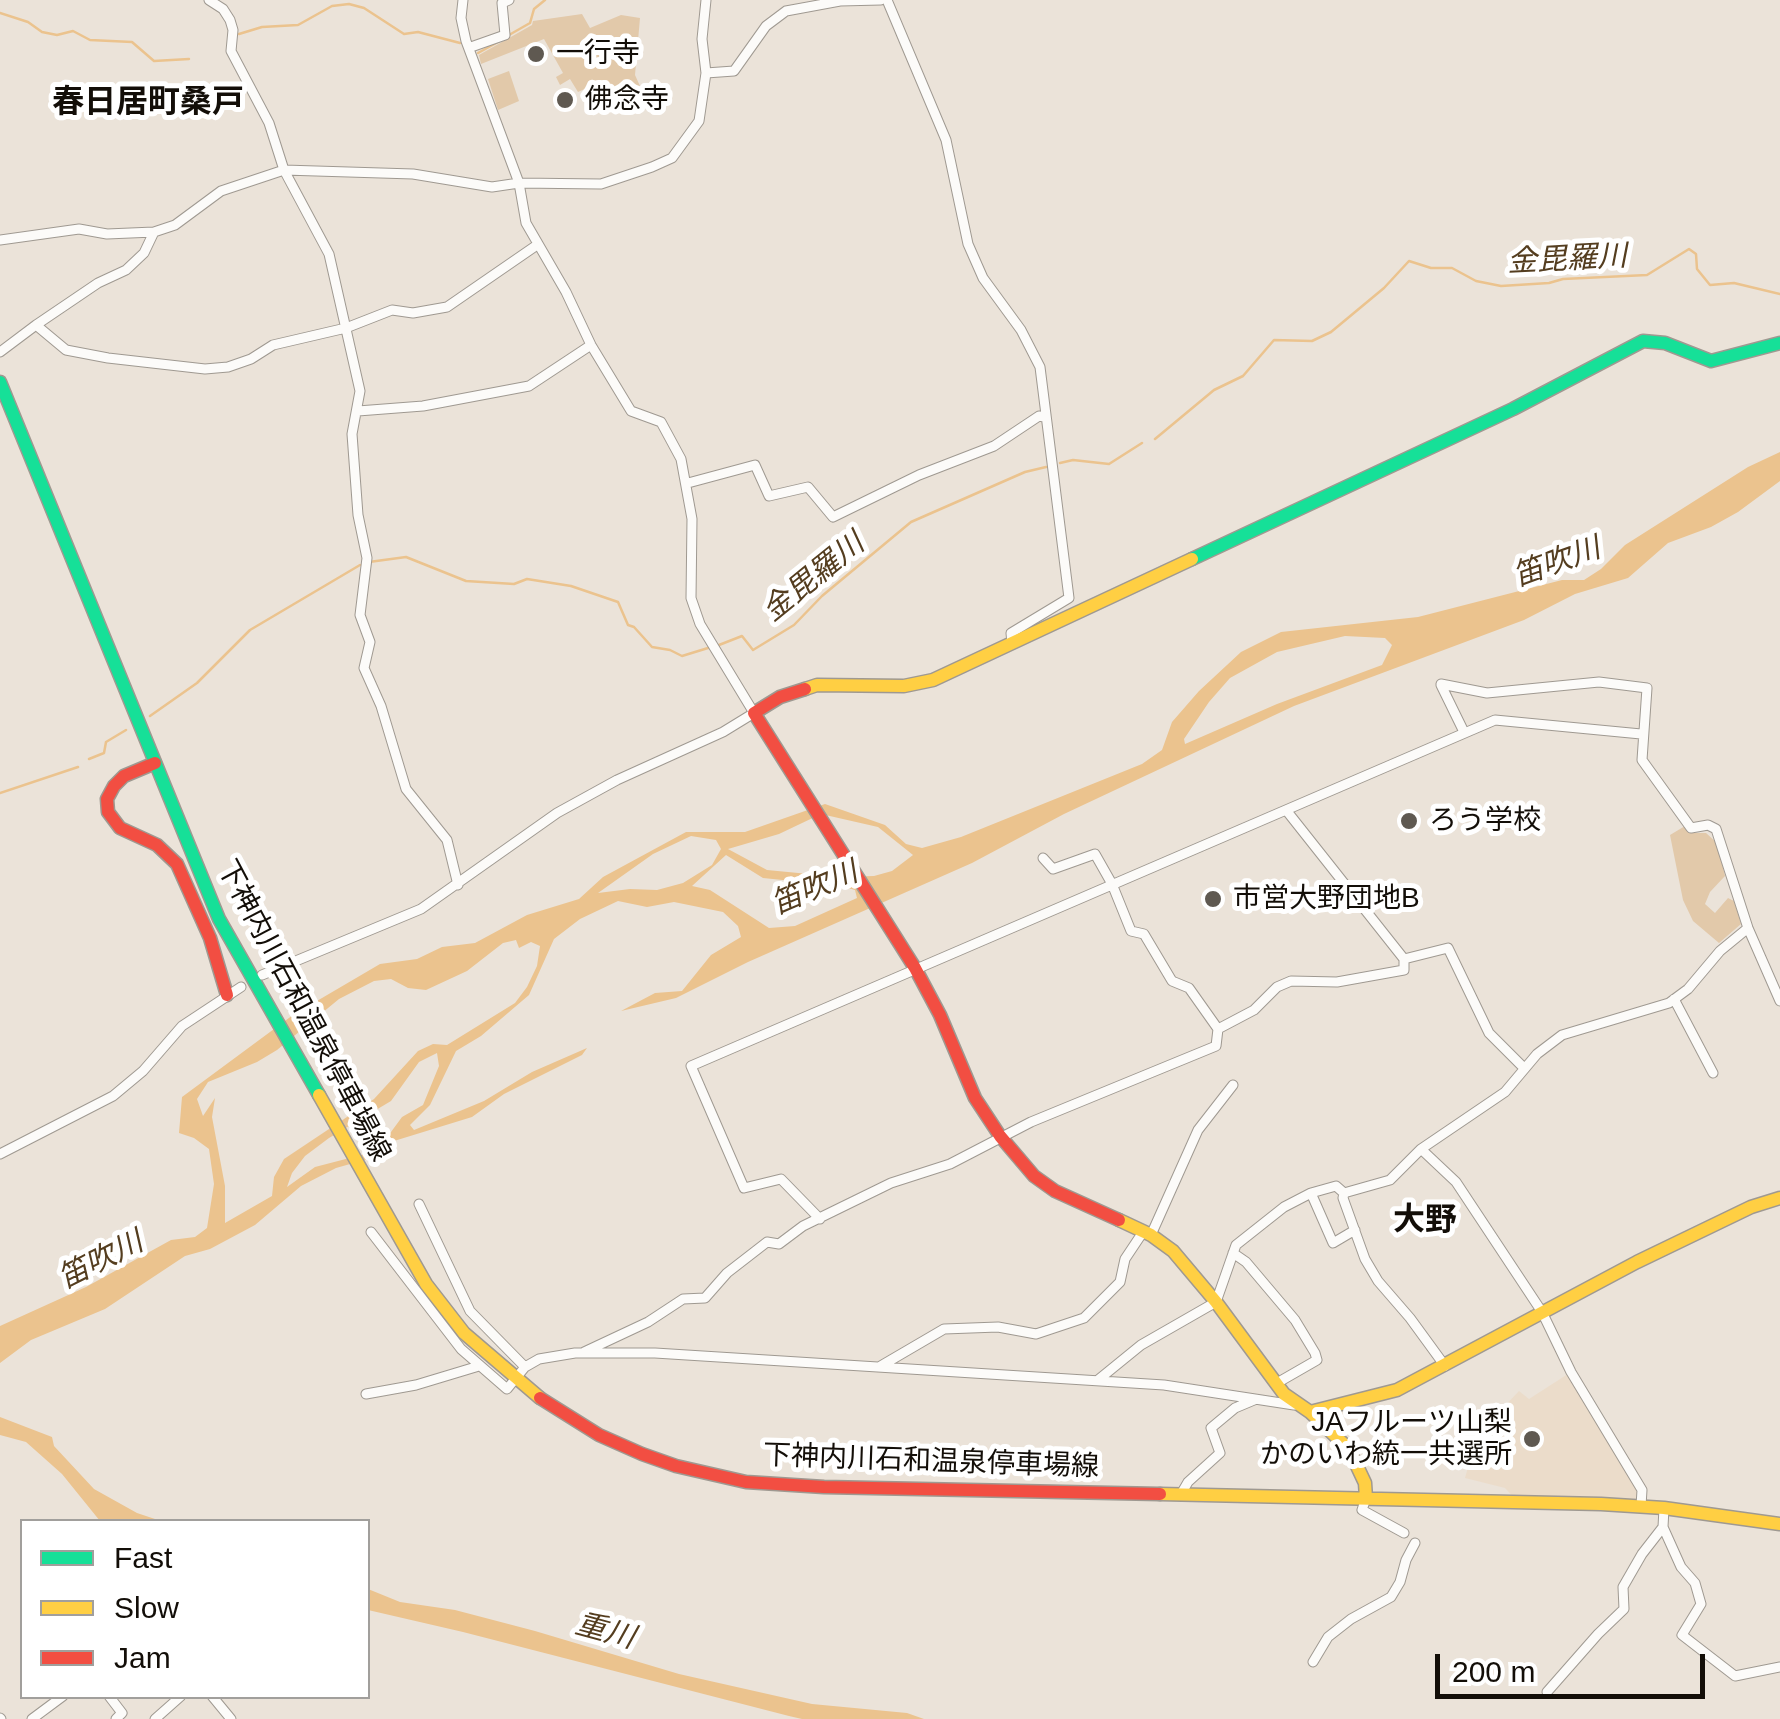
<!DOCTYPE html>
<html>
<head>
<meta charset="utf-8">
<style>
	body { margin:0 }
	#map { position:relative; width:1780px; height:1719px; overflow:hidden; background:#ebe3d9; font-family:Helvetica,sans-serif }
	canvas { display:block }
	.legend { position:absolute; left:20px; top:1519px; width:350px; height:180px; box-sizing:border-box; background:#fff; border:2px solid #a19f9c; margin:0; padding:12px 18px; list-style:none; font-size:30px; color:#130e08 }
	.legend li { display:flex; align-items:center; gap:20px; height:50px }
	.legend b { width:50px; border:2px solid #a19f9c }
	.scale { position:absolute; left:1435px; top:1654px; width:270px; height:45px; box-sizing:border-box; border:5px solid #130e08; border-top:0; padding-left:12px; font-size:30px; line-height:35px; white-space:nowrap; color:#130e08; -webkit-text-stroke:8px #fff; paint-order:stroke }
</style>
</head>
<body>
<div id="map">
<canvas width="1780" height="1719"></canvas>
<ul class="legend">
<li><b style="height:12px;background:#16e098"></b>Fast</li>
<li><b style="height:12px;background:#ffcf43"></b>Slow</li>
<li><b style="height:12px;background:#f24e42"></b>Jam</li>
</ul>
<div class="scale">200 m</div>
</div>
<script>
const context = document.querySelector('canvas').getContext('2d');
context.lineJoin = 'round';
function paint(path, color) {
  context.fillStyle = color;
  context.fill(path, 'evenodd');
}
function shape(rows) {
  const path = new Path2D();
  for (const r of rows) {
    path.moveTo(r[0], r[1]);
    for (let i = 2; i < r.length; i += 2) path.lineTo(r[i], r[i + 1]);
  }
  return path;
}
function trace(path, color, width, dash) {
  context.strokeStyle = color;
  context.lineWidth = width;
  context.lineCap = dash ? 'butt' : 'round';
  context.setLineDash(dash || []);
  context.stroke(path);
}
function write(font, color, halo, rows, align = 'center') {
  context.font = font + ' Helvetica,"Noto Sans JP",sans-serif';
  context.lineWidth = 10;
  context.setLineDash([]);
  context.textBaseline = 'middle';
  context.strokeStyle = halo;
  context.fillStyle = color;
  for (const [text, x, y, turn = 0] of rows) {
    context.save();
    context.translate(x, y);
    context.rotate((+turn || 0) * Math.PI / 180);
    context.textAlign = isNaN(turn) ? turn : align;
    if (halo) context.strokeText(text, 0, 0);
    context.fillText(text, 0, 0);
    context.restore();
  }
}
const built = shape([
	[1571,1372,1642,1490,1641,1506,1518,1502,1505,1488,1465,1478,1477,1435,1519,1391,1529,1399]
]);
const green = shape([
	[582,14,590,28,621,15,640,18,635,75,644,95,622,107,616,96,605,102,601,96,596,98,589,87,578,92,570,79,560,85,556,77,563,73,544,39,481,64,479,55,532,25,533,21],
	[509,71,519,101,498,110,488,79],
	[1685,826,1690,833,1706,833,1717,843,1725,876,1710,892,1705,904,1715,913,1728,898,1734,901,1741,924,1719,943,1693,921,1683,900,1670,835]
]);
const water = shape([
	[1780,452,1780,481,1738,512,1711,527,1668,543,1628,578,1575,594,1524,620,1294,706,1064,814,972,863,748,962,676,998,621,1011,655,993,682,991,711,955,741,937,738,926,723,912,674,902,647,907,618,901,580,919,554,939,529,995,481,1036,456,1051,430,1105,410,1125,414,1130,484,1101,532,1072,587,1048,582,1055,504,1094,472,1117,394,1141,382,1155,336,1168,301,1186,255,1225,210,1249,185,1256,105,1309,31,1340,0,1363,0,1326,86,1287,171,1240,195,1237,207,1228,214,1184,209,1149,194,1138,179,1133,182,1097,293,1015,380,964,417,959,442,947,475,943,527,915,579,899,603,877,686,832,745,832,825,804,885,825,906,844,922,848,961,837,1142,764,1162,750,1172,722,1199,691,1241,652,1281,632,1418,617,1562,580,1584,580,1601,569,1625,545,1748,467],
	[1345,636,1385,638,1392,645,1382,665,1277,704,1185,744,1184,739,1209,702,1230,678,1277,652],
	[821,814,878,827,913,855,892,871,874,876,840,877,767,870,728,849,779,834],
	[691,836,716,840,721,849,712,865,683,883,657,890,630,889,598,893,653,854],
	[726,855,763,878,841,886,855,890,857,898,795,926,769,928,710,890,692,886],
	[516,940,519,948,531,942,540,946,537,966,527,987,515,1003,447,1045,433,1044,418,1051,374,1099,284,1159,274,1177,272,1196,225,1223,225,1186,212,1117,215,1098,203,1116,197,1099,208,1082,257,1062,277,1050,339,999,374,981,391,979,408,988,426,990,467,971,503,943],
	[437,1053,439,1066,423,1105,402,1117,391,1132,365,1154,315,1167,287,1187,292,1173,305,1156,329,1138,391,1101,419,1062],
	[0,1417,52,1437,54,1446,94,1489,137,1513,161,1521,100,1521,62,1474,26,1442,0,1435],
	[368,1589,400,1602,455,1610,535,1631,679,1674,812,1704,907,1713,924,1719,802,1719,789,1716,463,1632,368,1610]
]);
const stream = shape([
	[0,13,28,22,42,32,57,35,73,31,90,40,132,42,154,61,189,59],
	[239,34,262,27,298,25,332,6,349,4,364,8,404,34,418,32,460,43],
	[509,35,530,23,534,9,545,0],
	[478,53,498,42],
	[1155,439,1214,390,1243,376,1274,340,1312,341,1331,332,1384,288,1409,261,1431,268,1452,268,1476,281,1501,286,1549,283,1563,279,1647,275,1689,249,1696,254,1697,269,1710,285,1734,283,1780,294],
	[1060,463,1073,460,1109,464,1142,443],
	[369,562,406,557,466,581,514,584,527,579,571,586,618,602,628,625,634,627,652,647,670,650,682,656,708,648],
	[719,645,742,636,753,650,794,625,822,596,911,522,1025,472,1046,467],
	[150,716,197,683,250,630,360,565],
	[89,759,104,753,106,742,126,730],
	[0,793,78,767]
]);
const street = shape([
	[209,0,223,9,230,20,233,30,231,51,269,123,284,170,329,254,360,391,352,434,358,515,367,558,360,615,370,642,364,668,381,706,406,789,447,840,458,885],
	[887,0,946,140,968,244,983,278,1021,330,1040,367,1069,598,1011,633,1012,644],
	[471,47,505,35,502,3,509,0],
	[706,73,734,71,766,26,786,11,840,1,881,0],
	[0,240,79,229,107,234,154,232,175,225,221,191,284,170,413,174,492,187,519,183,601,184,652,167,672,158,699,121,706,73,702,39,706,0],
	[36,325,98,283,126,270,144,253,154,232],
	[0,352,36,325,66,350,108,358,205,369,228,367,251,359,273,345,346,328,392,310,413,313,447,307,537,245],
	[358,411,423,406,529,386,591,345],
	[688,483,755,465,769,496,808,487,833,517,919,475,994,446,1039,416,1044,417],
	[1441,684,1487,693,1599,682,1647,688,1642,760,1691,828,1708,825,1716,829,1748,928,1780,1001],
	[1441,685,1464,732],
	[1286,810,1404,959],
	[1043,858,1053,869,1095,854,1112,884,1131,931,1144,934,1172,981,1189,988,1218,1029],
	[262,975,421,909,557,813,617,780,723,732,754,713,700,624,691,598,692,519,681,459,661,422,631,411,591,345,566,292,526,223,519,183,466,41,461,18,463,0],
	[1674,999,1713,1073],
	[1421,1149,1456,1182,1542,1312,1571,1372,1642,1490,1641,1506],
	[0,1154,113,1096,143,1071,182,1026,241,987],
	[1311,1193,1333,1243,1355,1230],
	[1344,1193,1343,1198,1365,1259,1378,1281,1410,1318,1445,1366],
	[820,1219,781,1179,744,1188,691,1066,1495,720,1641,734],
	[371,1232,461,1349,507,1389,525,1367,470,1311,419,1204],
	[1151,1235,1198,1130,1233,1085],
	[1233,1253,1246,1262,1295,1320,1315,1353,1317,1360,1277,1383],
	[584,1352,648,1322,683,1299,705,1298,727,1273,767,1242,779,1244,803,1226,891,1183,950,1164,1031,1122,1216,1046,1218,1029,1254,1010,1277,987,1291,981,1337,982,1404,970,1404,959,1448,948,1489,1033,1524,1068],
	[525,1367,539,1359,575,1353,655,1353,1164,1385,1294,1405],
	[879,1367,944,1329,998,1327,1036,1334,1084,1318,1120,1282,1125,1259,1143,1232],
	[1098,1380,1141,1345,1216,1302,1236,1245,1284,1207,1311,1193,1336,1186,1344,1193,1390,1180,1421,1149,1505,1092,1537,1054,1562,1035,1669,1003,1688,989,1720,951,1748,928],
	[366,1394,416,1385,479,1366],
	[1181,1494,1188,1482,1220,1453,1211,1428,1235,1408,1254,1400],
	[1366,1498,1362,1510,1404,1533],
	[1664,1508,1663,1527,1681,1567,1695,1583,1701,1604,1682,1635,1735,1676,1780,1667],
	[1313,1662,1328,1637,1351,1619,1391,1597,1400,1582,1406,1560,1415,1543],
	[1547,1692,1598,1634,1624,1609,1623,1587,1642,1554,1663,1527],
	[109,1696,122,1713,116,1719],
	[212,1696,231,1719],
	[0,1718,1,1719],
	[32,1719,63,1696],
	[155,1719,181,1696]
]);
const fast = shape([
	[0,382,219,919,319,1095],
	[1192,559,1513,409,1643,341,1665,343,1711,361,1780,343]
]);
const slow = shape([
	[805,689,817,685,904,686,933,680,1192,559],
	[319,1095,426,1284,464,1333,540,1398],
	[1119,1220,1151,1235,1173,1251,1216,1302,1284,1394,1310,1412,1349,1449,1365,1483,1366,1498],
	[1310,1412,1397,1390,1637,1262,1751,1207,1780,1198],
	[1160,1494,1601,1504,1664,1508,1780,1524]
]);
const jam = shape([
	[805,689,780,697,754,713,915,968,940,1015,975,1098,1000,1136,1034,1176,1055,1191,1119,1220],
	[155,763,124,776,114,786,107,799,108,812,120,828,157,845,177,864,210,938,227,995],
	[540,1398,599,1435,642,1454,676,1466,746,1482,824,1487,1160,1494]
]);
const markers = [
	[536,54,10,"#5f5951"],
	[565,100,10,"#5f5951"],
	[1409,821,10,"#5f5951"],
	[1213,899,10,"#5f5951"],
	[1532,1439,10,"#5f5951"]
];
const poiNames = [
	["一行寺",556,54],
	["佛念寺",585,100],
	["ろう学校",1429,821],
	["市営大野団地B",1233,899],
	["JAフルーツ山梨",1512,1423,"right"],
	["かのいわ統一共選所",1512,1455,"right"]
];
const streetNames = [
	["下神内川石和温泉停車場線",303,1011,62],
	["下神内川石和温泉停車場線",931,1462,2]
];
const waterNames = [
	["金毘羅川",1567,260,-3],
	["笛吹川",1557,563,-20],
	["金毘羅川",814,578,-39],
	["笛吹川",815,889,-23],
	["笛吹川",101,1261,-27],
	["重川",605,1632,15]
];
const quarterNames = [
	["春日居町桑戸",148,103],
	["大野",1425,1221]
];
paint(built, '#ebdcca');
paint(green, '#e2c9aa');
paint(water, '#ebc38e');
trace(stream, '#ebc38e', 2.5);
trace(street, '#9f9991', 11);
trace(fast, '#9f9991', 15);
trace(slow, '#9f9991', 15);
trace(jam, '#9f9991', 15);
trace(street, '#fcfbf9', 9);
trace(fast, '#16e098', 12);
trace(slow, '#ffcf43', 12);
trace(jam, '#f24e42', 12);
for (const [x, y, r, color] of markers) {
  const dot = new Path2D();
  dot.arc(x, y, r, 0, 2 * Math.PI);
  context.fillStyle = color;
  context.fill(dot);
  trace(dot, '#fff', 4);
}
write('28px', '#130e08', '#fff', poiNames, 'left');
write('28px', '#130e08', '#fff', streetNames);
write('italic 30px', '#543d1f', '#fff', waterNames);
write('bold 32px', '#130e08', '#fff', quarterNames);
</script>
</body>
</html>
